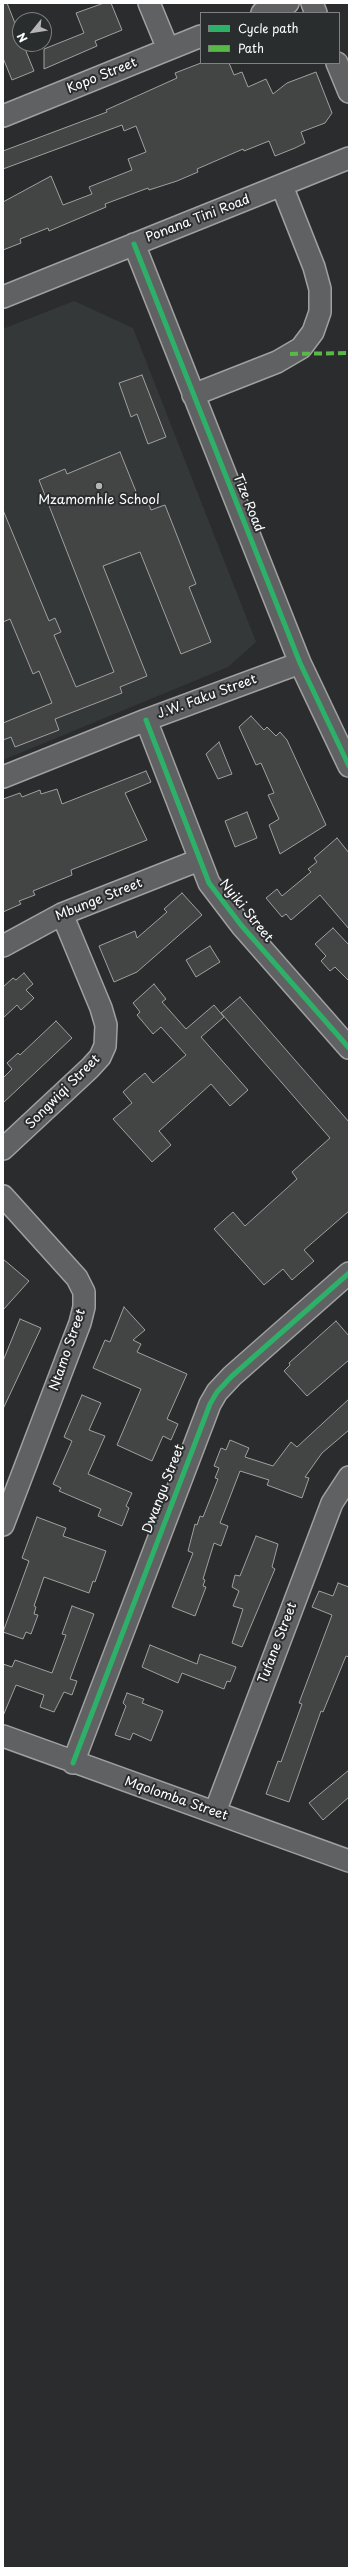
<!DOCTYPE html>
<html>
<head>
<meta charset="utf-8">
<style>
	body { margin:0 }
	#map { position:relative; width:352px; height:2571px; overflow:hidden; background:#2b2c2d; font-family:"Playpen Sans",sans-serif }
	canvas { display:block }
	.frame { position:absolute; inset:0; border:4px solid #fff; pointer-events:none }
	.legend { position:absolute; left:200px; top:12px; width:140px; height:52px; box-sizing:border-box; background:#2a2d2e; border:1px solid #7f8182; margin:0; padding:5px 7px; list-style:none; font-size:12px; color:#fff }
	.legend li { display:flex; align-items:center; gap:8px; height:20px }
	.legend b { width:20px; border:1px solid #7f8182 }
	.north { position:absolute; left:12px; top:12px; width:40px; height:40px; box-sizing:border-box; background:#2a2d2e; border:1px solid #7f8182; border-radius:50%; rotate:240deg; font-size:11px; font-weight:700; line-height:16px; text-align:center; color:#fff }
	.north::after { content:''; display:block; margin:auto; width:14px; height:18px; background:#b5b5b6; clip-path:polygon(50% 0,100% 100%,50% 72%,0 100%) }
</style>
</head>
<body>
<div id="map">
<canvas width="352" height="2571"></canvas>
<div class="frame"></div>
<ul class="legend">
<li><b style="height:5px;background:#2db169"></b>Cycle path</li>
<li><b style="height:5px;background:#58b947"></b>Path</li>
</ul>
<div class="north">N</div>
</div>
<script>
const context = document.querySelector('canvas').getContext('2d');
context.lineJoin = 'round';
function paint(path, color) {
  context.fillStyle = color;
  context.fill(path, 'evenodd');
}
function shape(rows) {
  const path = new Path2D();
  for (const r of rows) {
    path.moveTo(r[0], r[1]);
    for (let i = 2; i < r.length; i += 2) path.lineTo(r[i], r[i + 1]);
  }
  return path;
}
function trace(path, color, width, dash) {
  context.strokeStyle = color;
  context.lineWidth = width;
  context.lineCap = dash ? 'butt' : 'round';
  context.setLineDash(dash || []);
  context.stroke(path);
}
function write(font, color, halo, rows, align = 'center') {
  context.font = font + ' "Playpen Sans",sans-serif';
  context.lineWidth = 4;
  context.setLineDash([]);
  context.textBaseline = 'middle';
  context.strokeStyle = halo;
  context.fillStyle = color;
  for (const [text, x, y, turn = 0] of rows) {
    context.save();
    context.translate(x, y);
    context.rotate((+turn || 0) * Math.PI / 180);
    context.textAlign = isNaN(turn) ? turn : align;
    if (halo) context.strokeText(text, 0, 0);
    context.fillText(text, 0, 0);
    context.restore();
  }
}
const built = shape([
	[74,301,133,328,256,642,228,667,3,760,3,329]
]);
const building = shape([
	[3,3,7,3,20,36,20,44,23,44,34,71,12,80,3,58,3,3],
	[104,3,111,3,122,30,95,41,97,46,44,69,44,49,84,33,76,13,104,3],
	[201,63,229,63,234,75,242,72,248,87,266,79,273,94,287,83,316,72,332,113,325,123,301,132,305,143,295,148,275,156,269,141,244,151,243,149,197,169,198,172,177,181,149,190,148,188,105,204,106,207,49,231,48,228,20,239,21,243,3,250,3,202,51,176,63,205,92,194,89,187,132,170,128,159,146,152,136,126,124,131,122,125,3,169,3,151,107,112,106,110,177,78,175,73,201,63],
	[142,375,166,437,148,444,137,414,131,417,119,383,142,375],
	[120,452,141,504,148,502,151,510,165,505,196,584,189,587,211,642,181,654,140,552,103,566,147,676,120,687,122,693,55,719,59,730,15,747,11,737,3,740,3,723,52,703,39,671,33,674,10,619,3,622,3,510,49,621,55,618,61,632,54,635,76,687,114,672,39,480,65,469,67,474,120,452],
	[251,716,264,730,267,727,276,736,280,732,287,740,326,825,280,854,269,825,279,819,268,795,274,793,261,763,256,765,239,727,251,716],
	[219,742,232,774,218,779,206,754,219,742],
	[146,771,151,782,125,793,147,840,71,870,72,875,33,891,35,895,19,901,21,904,3,912,3,799,20,793,22,797,40,790,41,794,57,789,62,804,146,771],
	[247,812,257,838,235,847,225,821,247,812],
	[337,838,349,853,349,929,320,895,291,920,286,914,282,917,266,898,277,889,282,896,311,872,308,869,317,862,314,858,337,838],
	[182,893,202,915,137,972,114,982,99,946,135,931,137,938,167,912,164,909,182,893],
	[333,928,349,945,349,981,335,967,330,971,321,961,326,956,315,944,333,928],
	[210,946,220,962,196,977,186,960,210,946],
	[24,973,33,984,26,990,34,998,21,1010,17,1005,3,1018,3,987,13,978,16,980,24,973],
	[154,984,166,999,162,1002,186,1029,214,1005,224,1017,201,1037,248,1090,230,1106,211,1084,159,1131,171,1145,152,1162,113,1119,132,1103,123,1092,134,1082,145,1073,153,1083,186,1055,161,1027,153,1034,137,1015,140,1012,133,1003,154,984],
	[240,997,349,1122,349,1211,304,1250,314,1261,301,1272,292,1280,283,1269,264,1285,214,1229,233,1212,245,1226,297,1179,292,1172,330,1138,221,1013,240,997],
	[56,1021,72,1038,3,1103,3,1078,12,1069,7,1063,18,1053,20,1055,56,1021],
	[3,1259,29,1281,3,1310,3,1259],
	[124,1307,145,1330,133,1340,141,1344,137,1352,187,1374,167,1419,178,1424,171,1440,163,1436,152,1461,117,1445,141,1389,93,1368,105,1340,110,1342,124,1307],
	[20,1319,41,1328,3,1409,3,1361,20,1319],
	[336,1321,349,1336,349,1360,307,1396,284,1371,290,1365,289,1363,336,1321],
	[82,1395,101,1403,89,1430,105,1436,88,1474,132,1493,126,1506,129,1508,122,1526,98,1516,101,1509,59,1491,61,1488,53,1484,72,1441,64,1437,82,1395],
	[349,1399,349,1430,322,1453,305,1477,309,1478,302,1498,267,1485,269,1480,240,1471,220,1523,228,1526,221,1546,214,1543,203,1579,205,1580,203,1586,206,1587,195,1616,172,1607,193,1553,188,1551,195,1524,197,1525,200,1516,203,1517,218,1479,215,1478,219,1468,214,1466,221,1448,226,1450,230,1440,249,1448,245,1457,273,1466,291,1442,297,1447,349,1399],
	[37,1517,66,1528,63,1536,106,1551,95,1582,93,1581,89,1593,44,1577,34,1606,36,1607,34,1614,38,1615,31,1634,26,1632,23,1639,3,1632,29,1561,22,1558,37,1517],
	[256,1536,278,1544,272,1567,275,1569,242,1647,232,1643,243,1609,233,1606,239,1591,232,1587,235,1575,240,1576,256,1536],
	[338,1583,349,1587,349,1657,346,1656,323,1712,321,1711,289,1802,266,1794,278,1761,281,1762,302,1704,299,1703,332,1615,312,1607,319,1591,333,1596,338,1583],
	[72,1606,94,1614,70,1679,77,1681,72,1695,64,1692,54,1712,40,1707,44,1695,16,1685,3,1716,3,1664,12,1667,15,1660,52,1673,66,1635,62,1634,72,1606],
	[150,1645,197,1664,200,1654,236,1667,230,1682,227,1681,224,1689,182,1673,178,1683,142,1667,150,1645],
	[127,1693,144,1699,142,1703,163,1711,151,1741,133,1733,130,1740,115,1735,126,1706,123,1703,127,1693],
	[349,1770,349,1797,323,1820,309,1803,349,1770]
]);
const minor = shape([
	[149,3,168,49],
	[312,3,316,13],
	[262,13,288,3],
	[337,63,349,92],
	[3,116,201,36],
	[134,244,300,663,349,766],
	[3,297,349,158],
	[193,395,277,362,301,348,313,332,320,312,320,289,314,267,282,186],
	[146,720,209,883,241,925,349,1048],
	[3,777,146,720,300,663],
	[3,946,62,914,199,860],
	[3,1149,90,1068,100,1057,105,1046,106,1025,101,1008,62,914],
	[3,1196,77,1278,84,1292,84,1307,80,1323,3,1525],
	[3,1736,349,1861],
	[73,1763,210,1404,217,1392,232,1376,349,1273],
	[215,1812,332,1503,349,1477]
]);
const quiet = shape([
	[290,354,349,353]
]);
const cycleway = shape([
	[134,244,300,663,349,766],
	[146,720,209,883,241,925,349,1048],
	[73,1763,210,1404,217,1392,232,1376,349,1273]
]);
const markers = [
	[99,486,4,"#b5b5b6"]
];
const streetNames = [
	["Kopo Street",102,76,-22],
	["Ponana Tini Road",198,219,-21],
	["Tize Road",248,503,68],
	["J.W. Faku Street",207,697,-20],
	["Mbunge Street",99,900,-22],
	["Nyiki Street",246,911,51],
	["Songwiqi Street",63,1092,-45],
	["Ntamo Street",68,1350,-71],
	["Dwangu Street",164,1489,-69],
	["Tufane Street",278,1643,-69],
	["Mqolomba Street",176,1799,19]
];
const poiNames = [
	["Mzamomhle School",99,500]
];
paint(built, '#353839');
paint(building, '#434444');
trace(building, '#a0a0a0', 1);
trace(minor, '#a0a0a0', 24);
trace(minor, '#606162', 21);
trace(quiet, '#58b947', 4, [8, 4]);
trace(cycleway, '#2db169', 5);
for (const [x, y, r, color] of markers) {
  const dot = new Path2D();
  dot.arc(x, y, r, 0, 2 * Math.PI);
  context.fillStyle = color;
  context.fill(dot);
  trace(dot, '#2a2d2e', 1.5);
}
write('13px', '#fff', '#2a2d2e', streetNames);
write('13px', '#fff', '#2a2d2e', poiNames);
</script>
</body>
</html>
